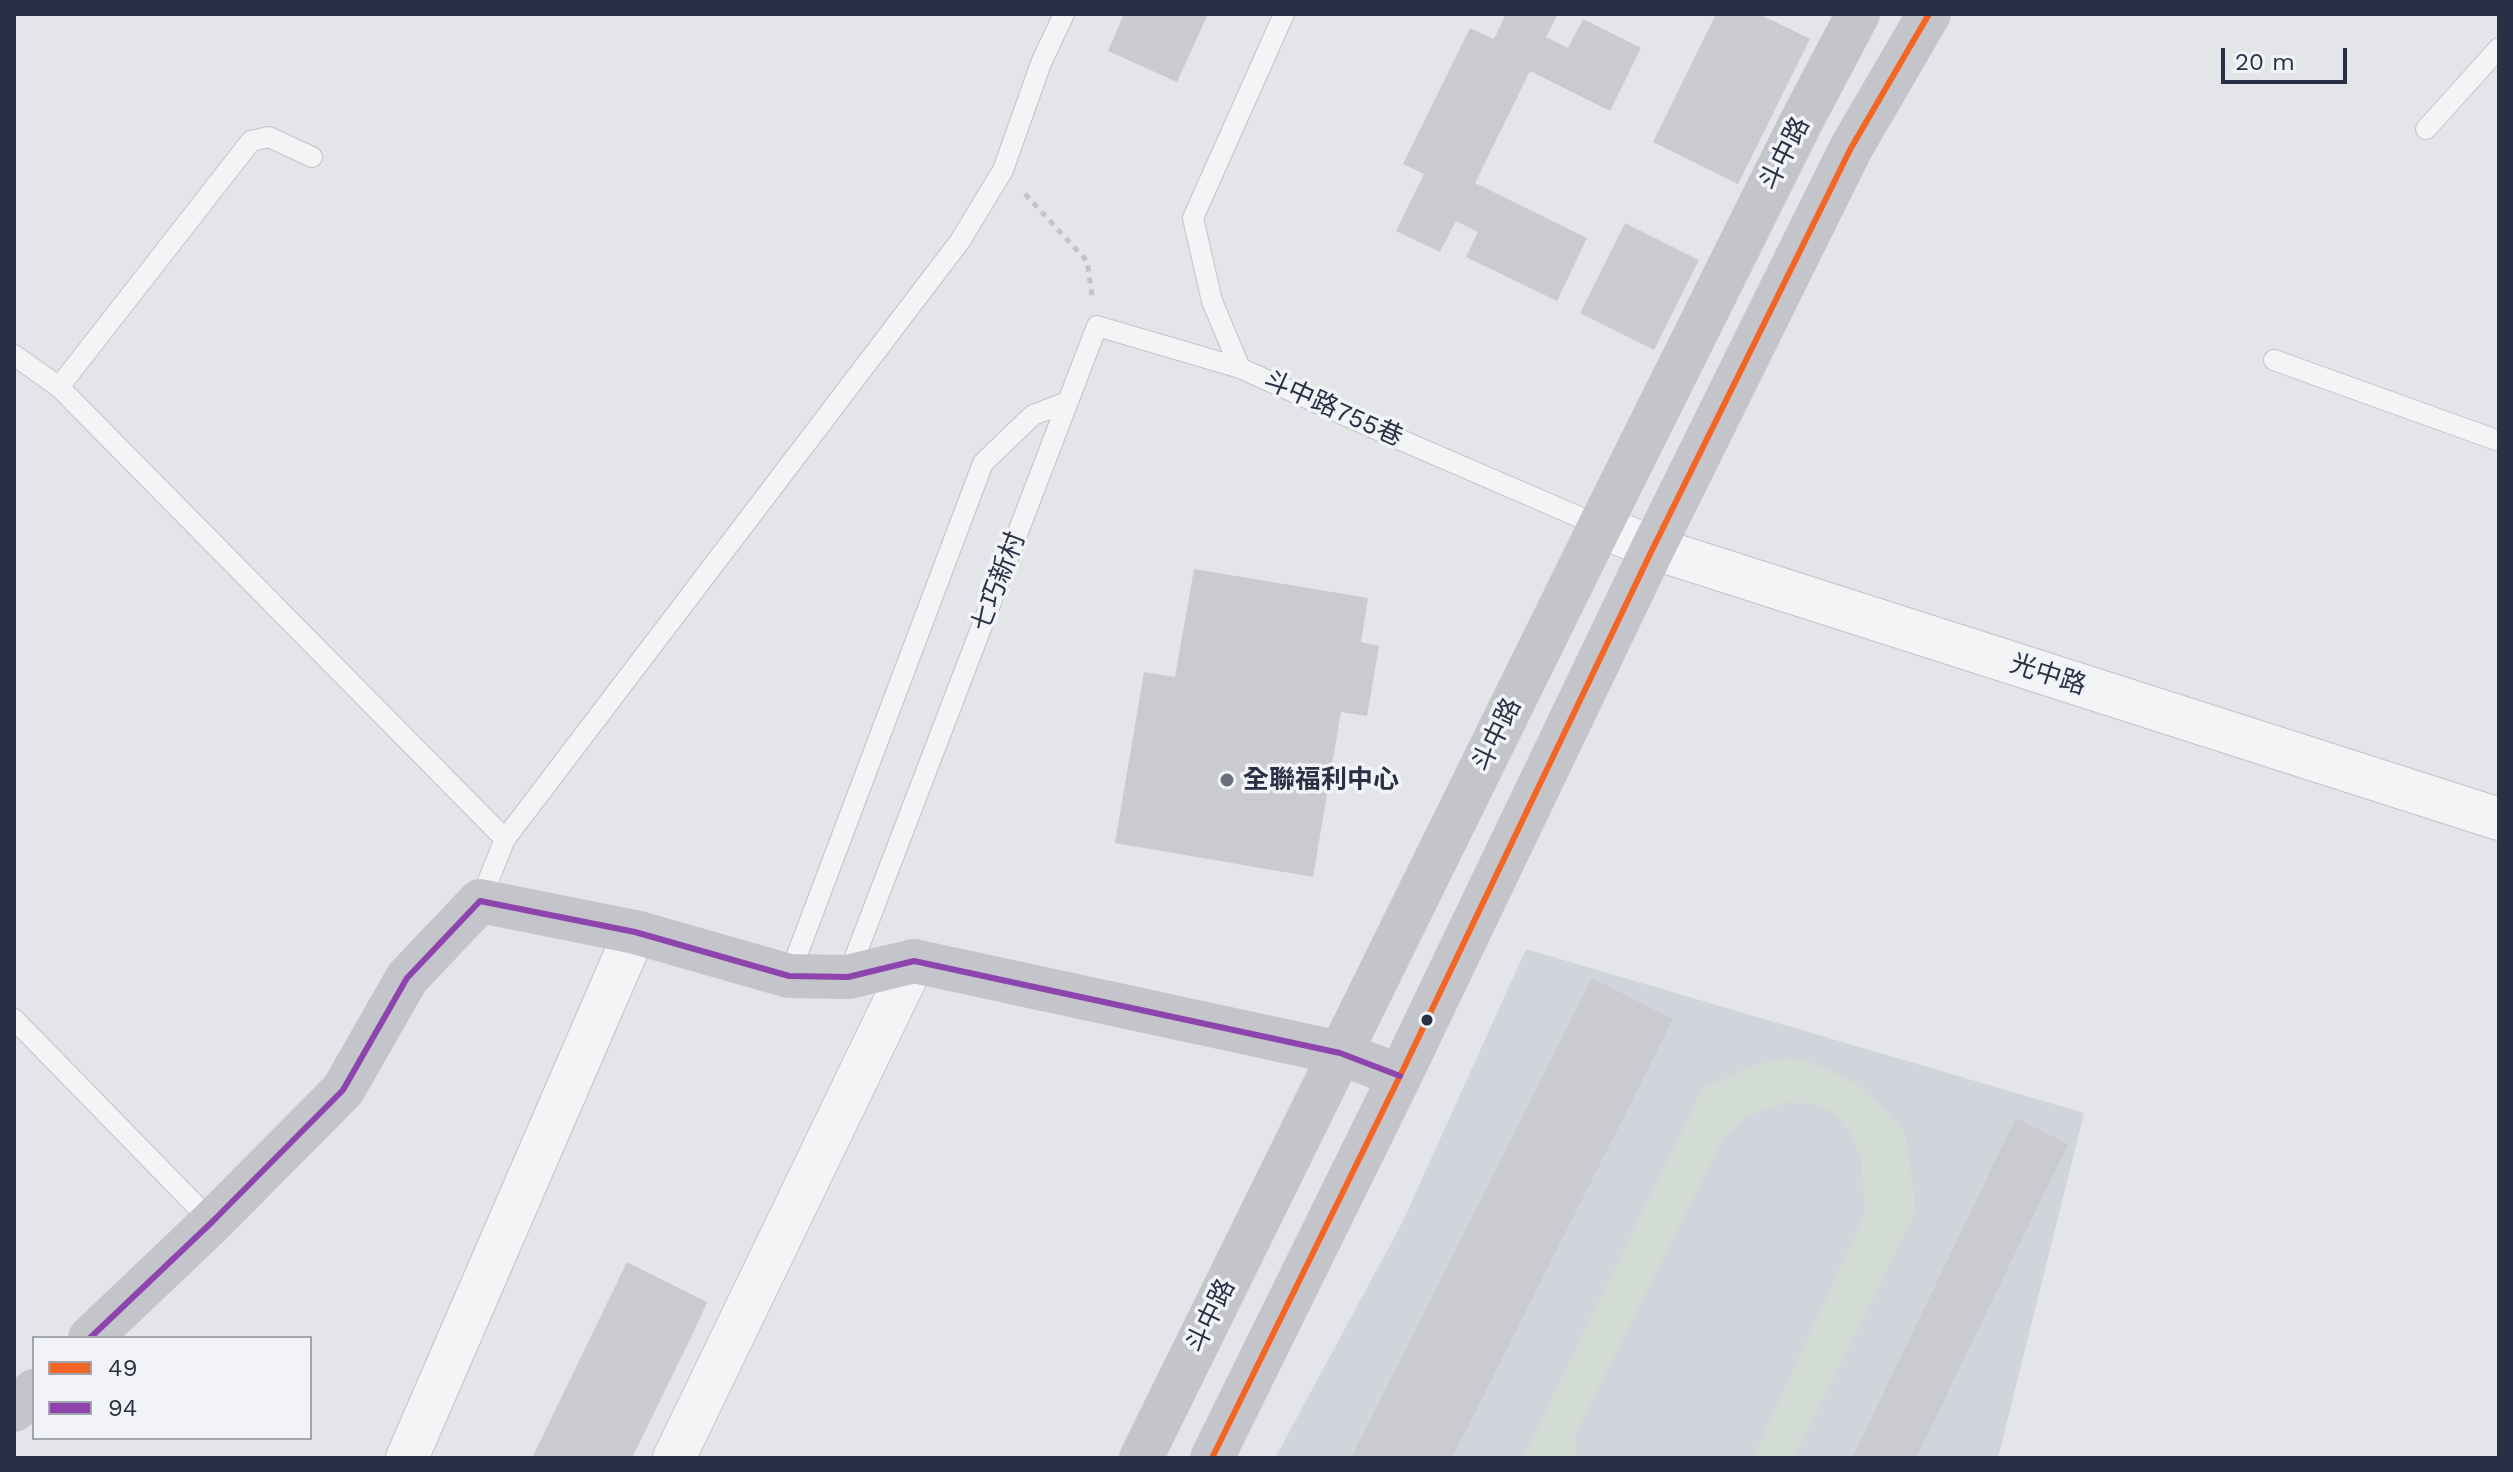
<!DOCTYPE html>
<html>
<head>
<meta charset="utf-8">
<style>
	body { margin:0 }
	#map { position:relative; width:2513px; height:1472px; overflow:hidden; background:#e4e5e9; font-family:"Work Sans",sans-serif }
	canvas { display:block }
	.frame { position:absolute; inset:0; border:16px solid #292f44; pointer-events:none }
	.legend { position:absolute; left:32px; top:1336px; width:280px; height:104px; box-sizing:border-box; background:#f2f3f8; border:2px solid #a2a5b0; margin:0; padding:10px 14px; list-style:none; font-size:24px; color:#292f44 }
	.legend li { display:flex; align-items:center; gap:16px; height:40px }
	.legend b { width:40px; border:2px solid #a2a5b0 }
	.scale { position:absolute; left:2221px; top:48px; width:126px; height:36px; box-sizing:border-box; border:4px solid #292f44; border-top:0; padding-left:10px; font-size:24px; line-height:28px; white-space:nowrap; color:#292f44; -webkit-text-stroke:6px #f2f3f8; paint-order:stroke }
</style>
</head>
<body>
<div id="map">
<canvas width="2513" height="1472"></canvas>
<div class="frame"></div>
<ul class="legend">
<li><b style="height:10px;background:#f26522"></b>49</li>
<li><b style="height:10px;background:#8e44ad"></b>94</li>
</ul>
<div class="scale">20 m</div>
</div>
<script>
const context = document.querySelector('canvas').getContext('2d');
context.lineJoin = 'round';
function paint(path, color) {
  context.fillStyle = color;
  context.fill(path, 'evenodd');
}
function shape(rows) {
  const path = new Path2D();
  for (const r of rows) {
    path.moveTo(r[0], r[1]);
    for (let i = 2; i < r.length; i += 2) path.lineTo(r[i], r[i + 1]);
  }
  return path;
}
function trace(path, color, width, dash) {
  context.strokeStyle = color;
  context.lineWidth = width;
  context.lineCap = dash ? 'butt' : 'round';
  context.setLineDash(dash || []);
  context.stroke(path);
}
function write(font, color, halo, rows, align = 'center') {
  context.font = font + ' "Work Sans","Noto Sans TC",sans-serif';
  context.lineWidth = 7;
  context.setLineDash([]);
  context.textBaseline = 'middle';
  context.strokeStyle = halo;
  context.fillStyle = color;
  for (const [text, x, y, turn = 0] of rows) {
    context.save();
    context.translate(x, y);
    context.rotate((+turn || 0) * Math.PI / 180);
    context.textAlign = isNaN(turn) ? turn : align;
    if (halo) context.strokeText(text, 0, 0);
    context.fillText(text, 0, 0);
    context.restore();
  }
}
const built = shape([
	[1526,949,2084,1113,1998,1458,1275,1458,1402,1223]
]);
const green = shape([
	[1784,1058,1810,1062,1851,1081,1877,1102,1904,1131,1911,1174,1915,1212,1794,1458,1753,1458,1865,1214,1862,1161,1853,1136,1832,1112,1813,1104,1788,1102,1759,1111,1744,1119,1723,1139,1574,1437,1577,1458,1523,1458,1703,1088,1750,1067]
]);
const building = shape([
	[1124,14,1208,14,1177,82,1108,51],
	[1506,14,1558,14,1546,37,1568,48,1583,19,1641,48,1610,111,1530,71,1475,183,1587,238,1557,301,1466,257,1478,232,1456,221,1440,252,1396,231,1424,174,1403,164,1470,28,1494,39],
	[1716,14,1759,14,1810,39,1738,184,1653,142],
	[1625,223,1699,260,1654,350,1580,313],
	[1194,569,1368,598,1361,642,1379,646,1367,716,1341,712,1313,877,1115,843,1144,672,1175,677],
	[1592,978,1673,1019,1452,1458,1351,1458],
	[2016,1118,2068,1144,1916,1458,1852,1458],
	[627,1262,707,1302,696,1327,632,1458,532,1458]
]);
const path = shape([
	[1025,194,1087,261,1092,295]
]);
const lane = shape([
	[1284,14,1193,218,1212,301,1240,368,1364,424,1600,526],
	[2426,129,2499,48],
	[14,355,59,387,505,839],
	[2274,360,2499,441],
	[59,387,251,141,269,137,312,157],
	[480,901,505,839,960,241,1003,170,1041,63,1064,14],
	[848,975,1097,326,1240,368],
	[789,976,983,463,1033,415,1067,402],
	[14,1019,212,1222]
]);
const street = shape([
	[1600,526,1653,548,2499,819],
	[407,1458,635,932],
	[674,1458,914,961]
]);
const secondary = shape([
	[90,1338,212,1222,343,1090,407,978,480,901,635,932,789,976,848,977,914,961,1340,1053,1400,1076],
	[14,1410,34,1391],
	[1141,1458,1600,526,1800,124,1858,14],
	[1212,1458,1400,1076,1653,548,1851,148,1929,14]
]);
const bus1 = shape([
	[1212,1458,1400,1076,1653,548,1851,148,1929,14]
]);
const bus2 = shape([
	[90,1338,212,1222,343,1090,407,978,480,901,635,932,789,976,848,977,914,961,1340,1053,1400,1076]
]);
const markers = [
	[1227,780,8,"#6a6f7e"],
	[1427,1020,7,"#292f44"]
];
const streetNames = [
	["斗中路",1785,154,-63],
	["斗中路755巷",1333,409,24],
	["七巧新村",999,582,-69],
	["光中路",2048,675,18],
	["斗中路",1497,735,-64],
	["斗中路",1211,1316,-64]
];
const poiNames = [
	["全聯福利中心",1243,780]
];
paint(built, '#d2d4dc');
paint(green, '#d3dcd4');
paint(building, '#cacbd0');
trace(lane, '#c2c3c7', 22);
trace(street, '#c2c3c7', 44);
trace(path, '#c3c3c9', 5, [6, 6]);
trace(lane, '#f3f4f6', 20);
trace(street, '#f3f4f6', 42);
trace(secondary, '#c4c5ca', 44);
trace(bus1, '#f26522', 6);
trace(bus2, '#8e44ad', 6);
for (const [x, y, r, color] of markers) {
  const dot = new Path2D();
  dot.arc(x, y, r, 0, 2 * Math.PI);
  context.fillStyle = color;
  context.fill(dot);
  trace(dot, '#f2f3f8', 3);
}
write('26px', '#292f44', '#f2f3f8', streetNames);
write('bold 26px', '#292f44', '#f2f3f8', poiNames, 'left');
</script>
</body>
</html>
